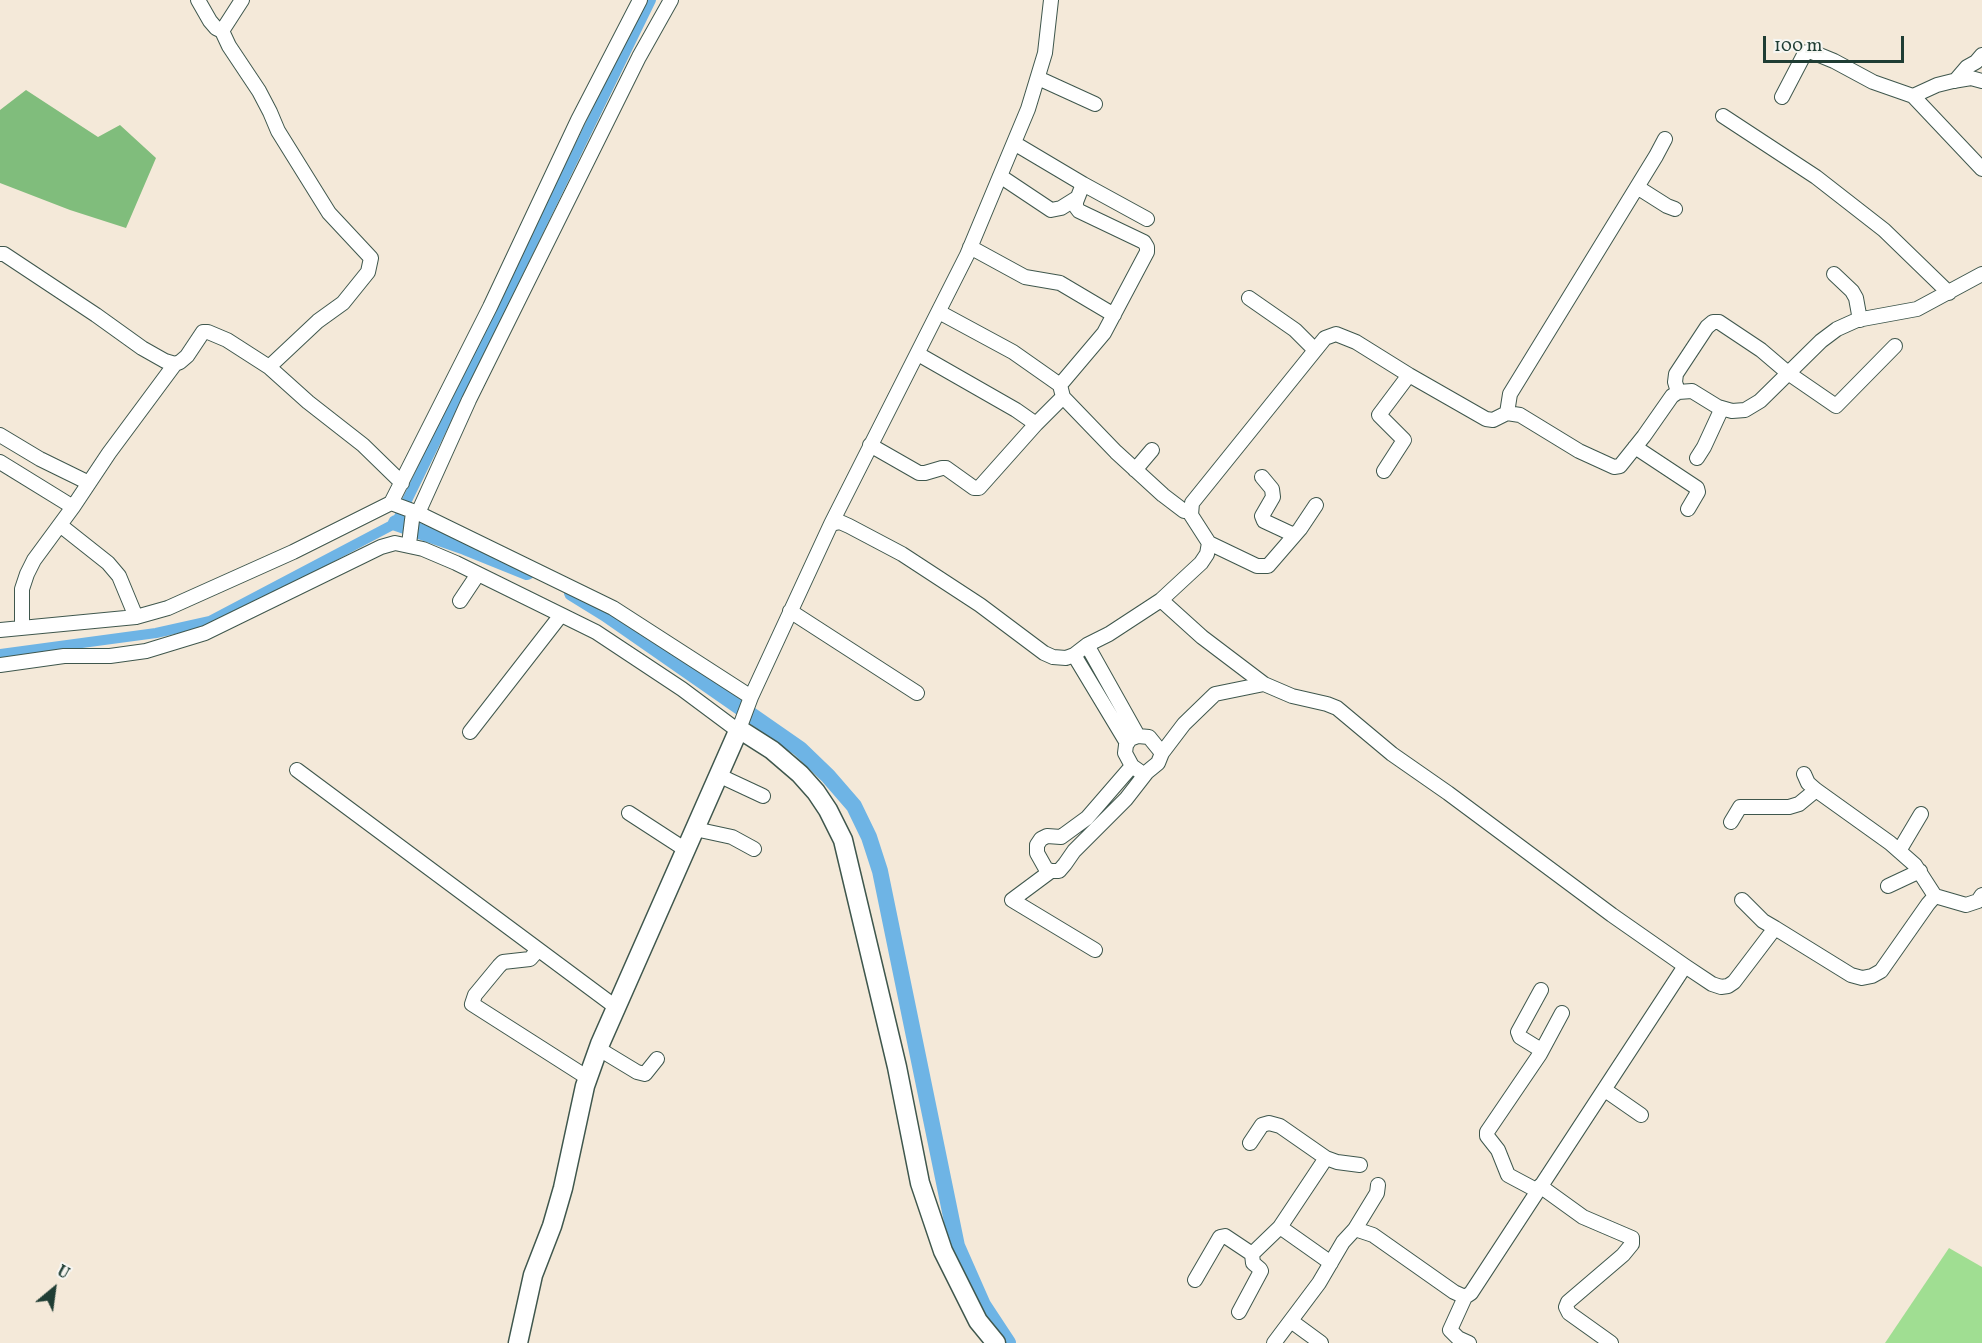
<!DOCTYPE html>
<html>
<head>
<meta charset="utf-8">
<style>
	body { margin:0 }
	#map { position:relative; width:1982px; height:1343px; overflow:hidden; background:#f4e9d9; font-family:Vollkorn,serif }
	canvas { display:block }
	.north { position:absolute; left:24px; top:1259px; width:60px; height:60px; -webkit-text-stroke:4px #f6f6f2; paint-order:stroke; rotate:29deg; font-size:16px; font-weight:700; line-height:24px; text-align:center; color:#1f3d34 }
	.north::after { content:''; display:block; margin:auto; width:21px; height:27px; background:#1f3d34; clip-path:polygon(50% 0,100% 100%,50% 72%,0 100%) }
	.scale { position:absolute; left:1763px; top:36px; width:141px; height:27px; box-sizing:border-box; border:3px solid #1f3d34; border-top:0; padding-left:8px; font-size:18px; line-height:21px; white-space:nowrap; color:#1f3d34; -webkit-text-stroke:4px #f6f6f2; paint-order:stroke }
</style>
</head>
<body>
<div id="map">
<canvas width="1982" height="1343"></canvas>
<div class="north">U</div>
<div class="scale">100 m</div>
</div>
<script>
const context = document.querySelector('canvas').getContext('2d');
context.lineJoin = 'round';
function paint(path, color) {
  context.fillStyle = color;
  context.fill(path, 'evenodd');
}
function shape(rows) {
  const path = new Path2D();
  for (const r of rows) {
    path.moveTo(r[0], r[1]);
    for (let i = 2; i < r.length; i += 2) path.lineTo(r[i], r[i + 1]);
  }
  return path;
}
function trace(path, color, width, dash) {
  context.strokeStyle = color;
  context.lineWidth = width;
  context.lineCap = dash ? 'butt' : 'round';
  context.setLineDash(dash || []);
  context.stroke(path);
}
const green = shape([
	[1949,1248,1982,1267,1982,1343,1885,1343]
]);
const forest = shape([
	[26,90,98,137,120,125,156,158,126,228,70,210,0,183,0,110]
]);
const canal = shape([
	[0,654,156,633,210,621,396,523,651,0]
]);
const river = shape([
	[396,523,465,547,527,572],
	[572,593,606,614,800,749,828,776,854,806,869,837,880,871,957,1246,983,1305,1008,1343]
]);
const minor = shape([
	[198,0,210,21,216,28,222,31,229,46,259,91,270,112,278,131,329,213,371,258,368,272,343,303,318,321,269,367],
	[222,31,242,0],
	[1038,78,1095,104],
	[1955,81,1967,67,1976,62,1982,55],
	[1913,96,1982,169],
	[1782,97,1805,53,1807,52,1812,52,1834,61,1873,82,1913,96,1937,85,1953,81,1971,78,1982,81],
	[1723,116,1816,177,1884,230,1949,293],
	[1014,143,1083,184,1076,202,1076,207,1079,211,1144,242,1147,247,1147,252,1104,333,1060,385],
	[1000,176,1051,210,1061,208,1077,198],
	[1083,184,1147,219],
	[1637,187,1667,206,1675,209],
	[970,247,1025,277,1060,283,1114,315],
	[0,254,4,254,96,315,142,348,165,361,175,364,180,362,187,356,203,332,208,332,227,340,269,367,308,402,363,445,402,483],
	[1834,274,1852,291,1856,298,1860,320],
	[1249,298,1295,330,1315,350],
	[939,312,1013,352,1060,385,1063,397,1116,452,1163,495,1184,511,1190,510],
	[918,354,1016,410,1036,424,1063,397],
	[1678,392,1675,382,1676,374,1707,327,1713,322,1719,322,1761,350,1788,373,1836,406,1895,346],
	[1507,413,1510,394,1656,156,1665,139],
	[0,435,40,459,89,483],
	[870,445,919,473,925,473,942,468,946,468,974,488,979,488,1036,424],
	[1635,447,1697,488,1698,492,1688,509],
	[1697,458,1704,447,1722,408],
	[0,462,73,507,34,560,27,574,22,589,22,628],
	[1135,470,1152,450],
	[1384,471,1404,440,1379,415,1409,375],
	[1262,477,1272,489,1273,497,1262,516,1264,521,1294,535],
	[391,503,490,307,578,120,640,0],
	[73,507,109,453,175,364],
	[418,513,469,400,639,57,671,0],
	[831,524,967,255,1028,109,1045,53,1051,0],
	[60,525,108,563,119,576,136,617],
	[1209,543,1257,566,1268,566,1300,529,1316,505],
	[409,544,413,512],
	[1161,600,1202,637,1264,684,1292,696,1327,704,1337,708,1392,754,1448,793,1612,915,1685,966,1712,984,1721,987,1728,986,1734,982,1775,928,1851,975,1862,978,1872,976,1881,971,1928,904,1935,896,1966,905,1978,901,1982,895],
	[460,601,478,574],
	[790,611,917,693],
	[0,630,136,617,168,608,293,552,391,503,418,513,613,608,751,697],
	[1087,645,1138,736],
	[1074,655,1127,743],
	[0,665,64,656,110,656,146,651,205,633,381,547,395,543,423,549,456,563,596,632,682,689,737,730],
	[739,729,751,697,831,524,840,522,849,526,902,554,980,605,1044,653,1053,657,1066,658,1074,655,1087,645,1109,634,1161,600,1201,563,1207,554,1209,543,1191,515,1192,503,1325,338,1336,334,1356,342,1409,375,1486,419,1493,420,1507,413,1520,415,1579,451,1614,467,1620,466,1644,436,1672,396,1678,392,1692,391,1718,407,1732,411,1745,410,1760,401,1821,341,1837,329,1857,320,1917,309,1982,274],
	[470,732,561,615],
	[297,770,617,1008],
	[1139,771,1132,766,1125,753,1126,745,1130,739,1138,736,1149,737,1162,753],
	[1804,774,1808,783,1816,790,1890,843,1915,865,1935,896],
	[718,775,763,796],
	[629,813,686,850],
	[1731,822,1740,807,1789,807,1799,804,1816,790],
	[695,829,732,837,754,849],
	[1899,851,1921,814],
	[1051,871,1046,869,1037,853,1037,845,1041,839,1047,836,1061,837,1087,818,1132,766],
	[1888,886,1920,871],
	[1742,900,1763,921,1775,928],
	[538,950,530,959,503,962,499,966,475,995,472,1004,588,1078],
	[1095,950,1012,900,1051,871,1059,871,1065,864,1074,851,1126,799,1147,772,1158,763,1162,753,1184,724,1215,694,1264,684],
	[1541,990,1518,1032,1520,1037,1541,1050],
	[599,1049,637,1072,645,1074,657,1059],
	[1605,1090,1641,1115],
	[1250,1143,1262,1125,1269,1123,1280,1126,1326,1158,1337,1162,1360,1165],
	[1326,1158,1280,1227,1331,1263],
	[1540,1186,1583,1217,1632,1238,1632,1244,1623,1255,1568,1302,1566,1307,1569,1313,1611,1343],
	[1538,1191,1508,1175,1498,1150,1487,1136,1487,1132,1540,1054,1562,1013],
	[1355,1229,1377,1193,1378,1185],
	[1195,1280,1220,1237,1225,1236,1252,1254,1280,1227],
	[1465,1297,1450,1330,1458,1338,1469,1343],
	[1239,1312,1261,1271,1260,1269,1253,1263,1252,1254],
	[1291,1321,1321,1343],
	[1274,1343,1319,1283,1343,1242,1355,1229,1373,1235,1454,1292,1465,1297,1471,1293,1685,966]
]);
const major = shape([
	[518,1343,533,1275,552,1226,563,1188,585,1086,600,1044,739,729,772,750,800,774,816,792,828,810,843,840,897,1067,920,1183,943,1251,978,1321,996,1343]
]);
paint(green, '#a0de92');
paint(forest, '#80bd7c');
trace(canal, '#6eb4e5', 10);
trace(river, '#6eb4e5', 16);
trace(minor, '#3f574d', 16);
trace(major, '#3f574d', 21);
trace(minor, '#fff', 14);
trace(major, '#fff', 18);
</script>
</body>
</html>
